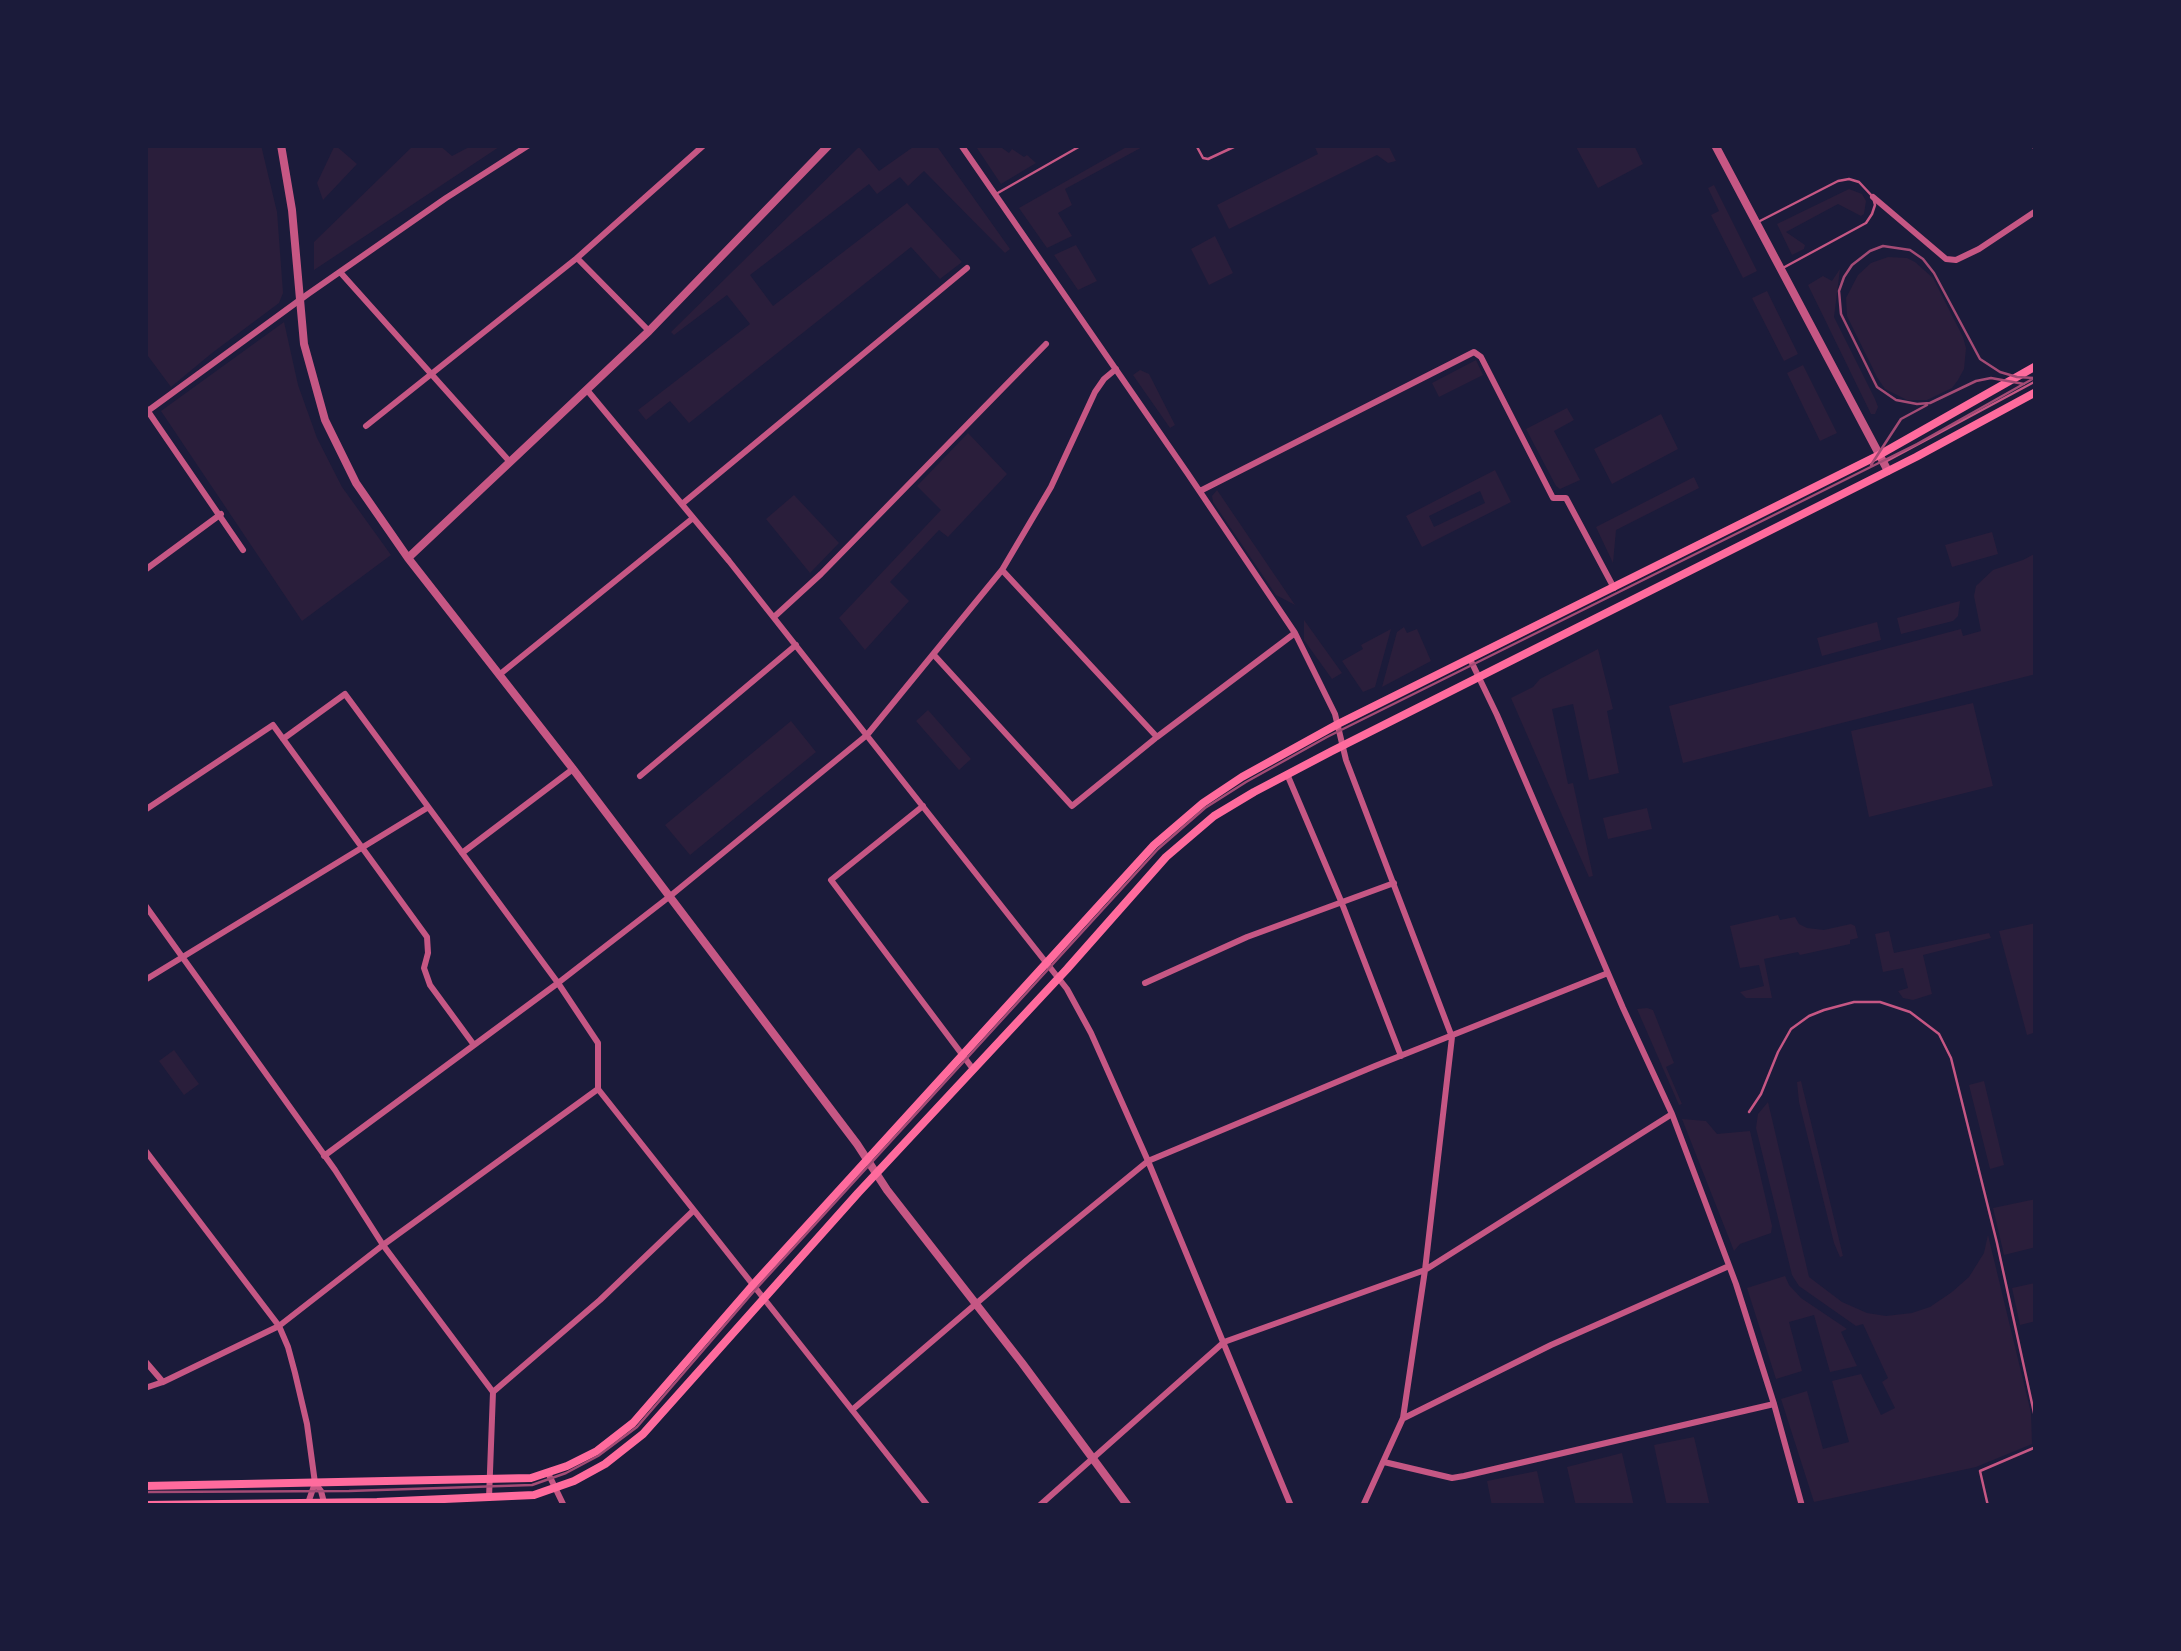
<!DOCTYPE html>
<html>
<head>
<meta charset="utf-8">
<style>
	body { margin:0 }
	#map { position:relative; width:2181px; height:1651px; overflow:hidden; background:#1b1b3a; font-family:"Golos Text",sans-serif }
	canvas { display:block }
	.frame { position:absolute; inset:0; border:148px solid #1b1b3a; pointer-events:none }
</style>
</head>
<body>
<div id="map">
<canvas width="2181" height="1651"></canvas>
<div class="frame"></div>
</div>
<script>
const context = document.querySelector('canvas').getContext('2d');
context.lineJoin = 'round';
function paint(path, color) {
  context.fillStyle = color;
  context.fill(path, 'evenodd');
}
function shape(rows) {
  const path = new Path2D();
  for (const r of rows) {
    path.moveTo(r[0], r[1]);
    for (let i = 2; i < r.length; i += 2) path.lineTo(r[i], r[i + 1]);
  }
  return path;
}
function trace(path, color, width, dash) {
  context.strokeStyle = color;
  context.lineWidth = width;
  context.lineCap = dash ? 'butt' : 'round';
  context.setLineDash(dash || []);
  context.stroke(path);
}
const green = shape([
	[145,145,261,145,277,212,283,293,279,303,212,353,171,387,145,352],
	[335,145,357,164,323,200,317,183],
	[414,145,439,145,452,156,473,145,502,145,314,270,314,242],
	[916,145,936,145,1010,249,1005,253,924,171,908,186,900,177,877,194,869,184,750,275,773,306,907,203,962,262,940,279,911,247,689,423,670,401,646,420,638,410,750,324,727,295,674,335,671,332,859,147,879,171],
	[975,145,1003,145,1002,148,1009,153,1012,149,1024,157,1027,155,1036,163,1001,184],
	[1130,145,1146,145,1065,189,1072,205,1058,213,1072,236,1047,248,1019,208],
	[1314,145,1388,145,1396,161,1388,163,1377,155,1229,229,1217,205,1318,154],
	[1575,145,1634,145,1643,164,1598,188],
	[1714,185,1757,271,1743,278,1711,215,1719,211,1708,188],
	[1849,189,1862,194,1866,201,1864,214,1861,216,1838,204,1786,232,1805,245,1804,249,1792,255,1777,224],
	[1215,236,1233,273,1209,285,1191,249],
	[1076,245,1097,281,1078,290,1054,255],
	[1888,257,1907,258,1915,262,1933,278,1963,337,1966,348,1964,369,1958,380,1952,388,1927,400,1907,400,1885,389,1877,377,1847,316,1846,298,1858,275,1871,263],
	[1840,269,1834,317,1875,399,1878,407,1875,414,1871,414,1808,285,1823,276,1832,281],
	[1767,291,1798,354,1784,361,1752,298],
	[284,322,298,385,317,438,342,487,391,555,302,621,161,411],
	[1476,360,1483,375,1439,397,1432,383],
	[1803,365,1837,433,1820,441,1787,373],
	[1140,370,1149,374,1175,425,1170,428,1133,375],
	[1567,408,1574,420,1554,431,1580,480,1560,489,1556,486,1526,429],
	[1661,414,1678,449,1612,484,1594,449],
	[968,433,1007,474,948,537,939,530,890,582,909,601,865,650,839,618,941,510,917,486],
	[1495,470,1511,502,1422,547,1406,516],
	[1480,491,1485,503,1434,527,1429,516],
	[1694,477,1699,488,1616,530,1613,563,1596,527],
	[1217,490,1295,605,1276,595,1213,502,1212,496],
	[794,495,839,543,810,573,766,519],
	[1992,532,1998,554,1952,567,1945,545],
	[2036,553,2036,674,1683,763,1669,706,1961,629,1963,636,1981,631,1974,596,1976,586,1993,570,2023,560],
	[1960,601,1958,616,1953,621,1901,634,1897,618],
	[1304,620,1342,673,1332,679,1304,640],
	[1877,622,1881,640,1822,656,1817,638],
	[1404,627,1407,633,1417,629,1431,661,1382,687,1397,632],
	[1391,629,1375,687,1363,692,1342,661,1363,649,1361,645],
	[1598,649,1613,709,1607,711,1619,773,1589,780,1573,704,1552,709,1568,784,1573,783,1593,876,1589,877,1511,698,1533,687,1540,679],
	[1973,703,1993,786,1869,817,1851,731],
	[928,710,971,759,959,770,916,721],
	[791,721,816,752,690,855,665,825],
	[1647,808,1652,829,1608,839,1603,818],
	[1778,915,1780,920,1795,917,1799,924,1807,928,1824,930,1851,924,1855,926,1858,938,1850,940,1850,944,1800,955,1798,952,1764,959,1772,998,1746,998,1740,992,1764,986,1759,965,1740,968,1730,926],
	[2036,923,2036,1032,2027,1035,1999,931],
	[1889,931,1894,953,1989,933,1991,938,1923,955,1932,994,1913,1000,1903,998,1898,991,1908,988,1903,968,1883,972,1875,934],
	[1647,1008,1653,1010,1674,1063,1666,1067,1682,1104,1679,1105,1637,1009],
	[174,1050,199,1084,184,1095,159,1061],
	[1801,1081,1843,1256,1840,1257,1834,1243,1799,1102,1797,1082],
	[1984,1081,2004,1165,1990,1169,1969,1085],
	[1768,1102,1809,1277,1842,1302,1867,1313,1886,1316,1912,1313,1930,1307,1952,1292,1969,1277,1984,1253,1988,1235,2031,1413,2032,1444,1976,1467,1814,1502,1781,1399,1807,1391,1823,1449,1849,1442,1832,1381,1861,1374,1881,1415,1895,1408,1882,1382,1888,1378,1863,1324,1856,1326,1799,1286,1792,1275,1756,1128,1758,1114],
	[1682,1119,1706,1121,1717,1134,1750,1131,1772,1226,1771,1233,1740,1244,1734,1251],
	[2036,1199,2036,1247,2004,1255,1993,1208],
	[1785,1276,1789,1285,1801,1298,1847,1329,1841,1332,1857,1366,1830,1372,1814,1315,1789,1322,1802,1371,1776,1379,1747,1288],
	[2035,1283,2036,1321,2020,1325,2012,1288],
	[1694,1437,1710,1506,1667,1506,1654,1445],
	[1622,1453,1634,1506,1576,1506,1567,1467],
	[1537,1471,1545,1506,1492,1506,1487,1481]
]);
const service = shape([
	[1196,145,1203,158,1208,159,1238,145],
	[996,194,1082,145],
	[1758,222,1838,181,1849,179,1859,182,1873,197,1875,205,1872,214,1866,223,1781,269],
	[1885,462,2036,381],
	[1749,1112,1761,1094,1778,1052,1791,1029,1809,1016,1824,1010,1854,1002,1880,1002,1910,1012,1939,1034,1951,1058,1997,1243,2036,1422],
	[1988,1506,1980,1471,2036,1447]
]);
const minor = shape([
	[961,145,1188,474,1295,633,1335,714,1346,760,1452,1037,1425,1270,1403,1418,1363,1506],
	[2034,145,2036,148],
	[1873,197,1946,259,1956,260,1979,249,2036,211],
	[577,258,649,331],
	[340,272,510,462],
	[587,390,729,561,1067,989,1091,1033,1148,1161,1291,1506],
	[145,407,243,550],
	[145,413,308,294,446,198,529,145],
	[366,426,577,258,704,145],
	[1200,491,1474,352,1481,357,1553,498,1566,498,1614,588],
	[682,504,967,268],
	[145,570,221,514],
	[1002,570,1157,737],
	[774,617,821,574,1046,344],
	[934,655,1072,806,1157,737,1295,633],
	[1470,659,1497,715,1623,1008,1672,1114,1736,1284,1774,1404,1802,1506],
	[499,675,693,518],
	[283,739,345,694,558,983,598,1043,598,1089,928,1506],
	[1287,774,1341,901,1401,1056],
	[640,776,796,645],
	[923,806,831,880,973,1069],
	[145,810,273,725,427,937,428,953,424,968,430,985,474,1045],
	[462,853,573,769],
	[145,905,335,1170,383,1245,493,1392,489,1498],
	[145,980,427,808],
	[1145,983,1247,937,1394,883],
	[145,1150,279,1326,288,1347,295,1373,307,1424,315,1483,321,1491,325,1506],
	[324,1156,558,983,669,897,867,735,1002,570,1051,487,1095,392,1104,379,1116,369],
	[145,1361,163,1382],
	[145,1388,163,1382,279,1326,383,1245,598,1089],
	[493,1392,600,1300,693,1211],
	[852,1410,1027,1260,1148,1161,1375,1066,1608,973],
	[1404,1418,1551,1345,1729,1266],
	[1384,1462,1452,1478,1464,1476,1774,1404],
	[548,1473,564,1506],
	[307,1506,315,1483],
	[1039,1506,1224,1342,1425,1270,1672,1114]
]);
const tertiary = shape([
	[281,145,292,210,304,344,325,420,356,483,408,558,573,769,857,1144,887,1190,1022,1363,1128,1506],
	[1715,145,1888,471],
	[408,558,649,331,829,145]
]);
const secondary = shape([
	[145,1486,531,1478,567,1466,597,1451,633,1423,752,1286,1154,845,1203,803,1242,777,1338,724,1879,455,2036,366],
	[145,1505,377,1502,534,1495,574,1481,605,1464,643,1434,858,1193,1067,969,1166,857,1214,816,1254,792,1332,751,1916,457,2036,392]
]);
const tram = shape([
	[2024,384,1991,378,1976,381,1930,403,1917,404,1896,400,1877,387,1841,314,1839,291,1844,277,1852,265,1870,251,1883,246,1910,250,1923,259,1934,273,1980,359,2000,372,2017,377,2034,378],
	[1871,465,1901,419,1927,405],
	[145,1492,349,1491,532,1485,566,1473,598,1456,637,1427,755,1290,1158,849,1205,808,1246,782,1327,737,1917,444,2036,377]
]);
paint(green, '#2a1e3b');
trace(service, '#c65784', 2.5);
trace(minor, '#c65784', 6);
trace(tertiary, '#c65784', 8);
trace(secondary, '#ff6b9d', 8);
trace(tram, '#a44b75', 2.5);
</script>
</body>
</html>
